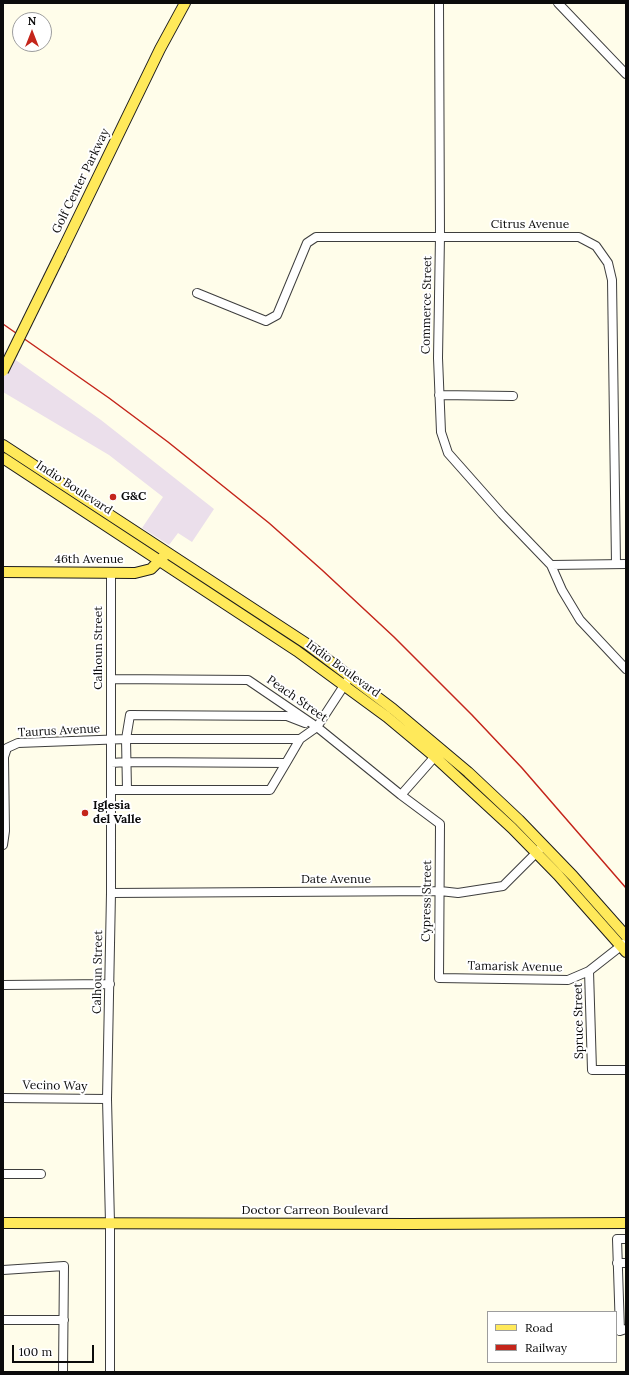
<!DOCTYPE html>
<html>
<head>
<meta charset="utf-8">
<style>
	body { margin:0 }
	#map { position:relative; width:629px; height:1375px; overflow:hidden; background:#fffdea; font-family:Lora,serif }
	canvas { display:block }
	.frame { position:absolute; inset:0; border:4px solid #0b0b0b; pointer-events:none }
	.legend { position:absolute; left:487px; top:1311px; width:130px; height:52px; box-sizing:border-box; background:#fff; border:1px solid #9d9d9d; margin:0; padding:5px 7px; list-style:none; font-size:12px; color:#0b0b0b }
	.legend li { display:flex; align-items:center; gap:8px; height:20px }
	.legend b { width:20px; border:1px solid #9d9d9d }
	.north { position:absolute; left:12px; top:12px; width:40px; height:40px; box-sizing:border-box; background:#fff; border:1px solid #9d9d9d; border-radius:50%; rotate:0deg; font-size:11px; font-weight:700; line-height:16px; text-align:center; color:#0b0b0b }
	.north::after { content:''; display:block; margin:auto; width:14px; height:18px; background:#c4251b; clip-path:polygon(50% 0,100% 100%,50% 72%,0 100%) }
	.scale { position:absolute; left:12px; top:1345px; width:82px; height:18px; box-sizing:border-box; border:2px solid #0b0b0b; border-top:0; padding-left:5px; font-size:12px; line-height:14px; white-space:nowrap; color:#0b0b0b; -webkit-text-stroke:3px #fff; paint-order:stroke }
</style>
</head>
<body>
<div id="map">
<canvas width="629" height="1375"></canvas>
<div class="frame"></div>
<ul class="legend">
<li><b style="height:5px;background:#ffe95a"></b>Road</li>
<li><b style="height:5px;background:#c4251b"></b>Railway</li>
</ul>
<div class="north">N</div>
<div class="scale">100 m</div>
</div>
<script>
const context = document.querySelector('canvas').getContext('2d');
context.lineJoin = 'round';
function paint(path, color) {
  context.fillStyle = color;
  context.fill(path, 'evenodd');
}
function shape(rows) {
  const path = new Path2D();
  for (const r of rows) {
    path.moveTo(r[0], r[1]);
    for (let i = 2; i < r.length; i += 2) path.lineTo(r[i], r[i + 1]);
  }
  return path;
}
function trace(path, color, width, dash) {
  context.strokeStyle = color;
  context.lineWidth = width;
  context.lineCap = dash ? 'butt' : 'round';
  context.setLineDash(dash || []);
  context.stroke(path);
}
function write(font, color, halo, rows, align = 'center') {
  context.font = font + ' Lora,serif';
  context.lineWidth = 4;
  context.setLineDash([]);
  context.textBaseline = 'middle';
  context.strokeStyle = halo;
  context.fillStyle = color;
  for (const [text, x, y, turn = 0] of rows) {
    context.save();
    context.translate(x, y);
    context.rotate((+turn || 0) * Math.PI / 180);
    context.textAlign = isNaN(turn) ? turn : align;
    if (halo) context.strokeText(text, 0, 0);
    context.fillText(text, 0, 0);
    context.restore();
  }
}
const industrial = shape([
	[3,351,101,420,214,509,192,542,178,533,169,545,142,528,163,497,109,455,3,392]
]);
const minor = shape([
	[439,3,440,236,438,358,441,432,448,453,502,514,551,565,562,590,580,620,626,669],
	[558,3,626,74],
	[197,293,266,321,277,315,307,243,316,237,579,237,596,246,608,263,612,280,616,564],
	[439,395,513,396],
	[551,565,626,564],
	[111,679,248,680,317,727,401,795,440,824,439,978,568,980,589,971,626,942],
	[111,763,127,762,286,763,300,739,317,727,347,681],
	[286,763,270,790,127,790,126,739,130,715,287,716,305,723],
	[111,790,127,790],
	[401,795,438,753],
	[3,845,5,831,4,757,7,748,18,743,126,739,300,739],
	[111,893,440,891,458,893,503,886,540,849],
	[589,971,592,1070,626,1070],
	[3,985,110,984],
	[3,1098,107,1099],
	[3,1174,41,1174],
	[626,1239,617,1239,620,1331,626,1329],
	[617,1263,626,1263],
	[3,1270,64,1266,63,1372],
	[3,1320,64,1320],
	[110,1372,110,1223,107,1099,111,893,111,573]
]);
const major = shape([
	[61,253,160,49,185,3],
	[3,445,307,644,393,709,468,772,519,820,573,876,626,936],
	[3,458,297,651,387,717,435,757,512,828,558,875,626,952],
	[3,572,135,573,151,569,165,555],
	[3,1223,410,1224,626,1223]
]);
const rail = shape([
	[3,324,109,398,168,442,269,523,322,570,394,637,472,715,522,768,626,888]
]);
const majorBridge = shape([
	[3,371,61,253]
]);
const markers = [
	[113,497,4,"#c4251b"],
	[85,813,4,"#c4251b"]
];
const streetNames = [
	["Golf Center Parkway",81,181,-64],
	["Citrus Avenue",530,225],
	["Commerce Street",427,305,-89],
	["Indio Boulevard",74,488,33],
	["46th Avenue",89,560],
	["Calhoun Street",99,648,-90],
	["Indio Boulevard",343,669,36],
	["Peach Street",297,699,35],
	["Taurus Avenue",59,731,-3],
	["Date Avenue",336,880],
	["Cypress Street",427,901,-89],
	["Tamarisk Avenue",515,967,1],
	["Calhoun Street",98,972,-89],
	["Spruce Street",579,1021,-91],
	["Vecino Way",55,1086,1],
	["Doctor Carreon Boulevard",315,1211]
];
const poiNames = [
	["G&C",121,497],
	["Iglesia",93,806],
	["del Valle",93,820]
];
paint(industrial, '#ebdfeb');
trace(minor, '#3e3e3e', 10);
trace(major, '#1c1c1c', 12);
trace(minor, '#fff', 8);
trace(major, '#ffe95a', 10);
trace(rail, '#c4251b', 1.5);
trace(majorBridge, '#1c1c1c', 12, []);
trace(majorBridge, '#ffe95a', 10);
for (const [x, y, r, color] of markers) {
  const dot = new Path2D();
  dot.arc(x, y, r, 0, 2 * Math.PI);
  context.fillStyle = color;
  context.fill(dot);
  trace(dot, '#fff', 1.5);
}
write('12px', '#0b0b0b', '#fff', streetNames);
write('bold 12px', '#0b0b0b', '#fff', poiNames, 'left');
</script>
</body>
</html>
